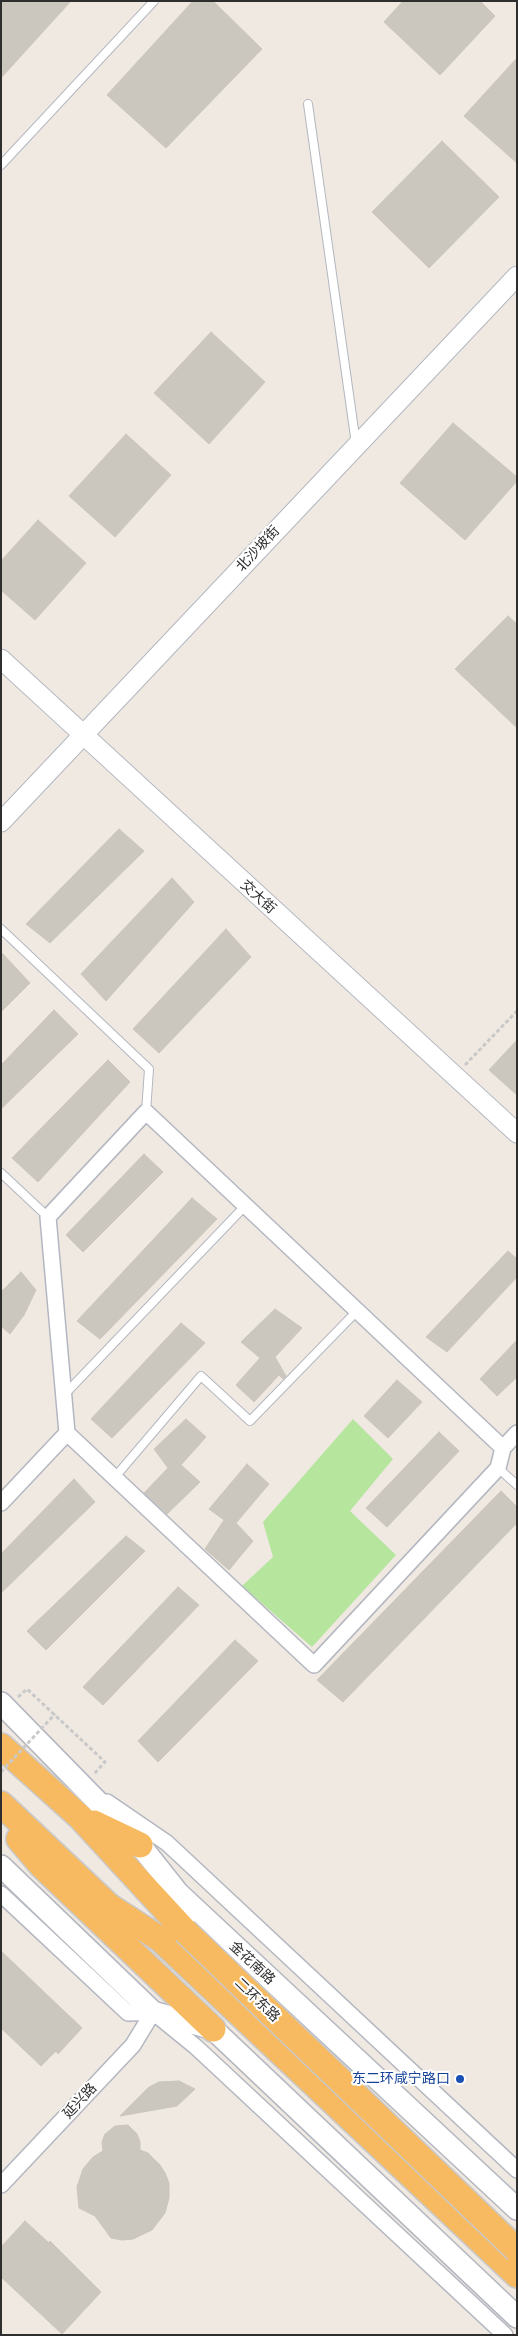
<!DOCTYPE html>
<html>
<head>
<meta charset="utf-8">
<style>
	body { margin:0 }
	#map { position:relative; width:518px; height:2336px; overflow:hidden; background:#efe9e1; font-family:Montserrat,sans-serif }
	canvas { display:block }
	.frame { position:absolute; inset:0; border:2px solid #2e2e2e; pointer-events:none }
</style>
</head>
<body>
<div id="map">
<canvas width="518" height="2336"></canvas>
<div class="frame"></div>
</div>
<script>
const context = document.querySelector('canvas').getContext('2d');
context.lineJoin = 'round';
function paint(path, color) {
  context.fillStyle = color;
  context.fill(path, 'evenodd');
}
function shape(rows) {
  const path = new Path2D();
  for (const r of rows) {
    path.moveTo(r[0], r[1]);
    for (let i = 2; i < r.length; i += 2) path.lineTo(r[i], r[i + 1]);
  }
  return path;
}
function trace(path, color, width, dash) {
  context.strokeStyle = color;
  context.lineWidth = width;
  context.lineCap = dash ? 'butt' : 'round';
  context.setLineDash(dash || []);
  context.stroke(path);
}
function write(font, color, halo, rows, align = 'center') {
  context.font = font + ' Montserrat,"Noto Sans SC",sans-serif';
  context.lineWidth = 4;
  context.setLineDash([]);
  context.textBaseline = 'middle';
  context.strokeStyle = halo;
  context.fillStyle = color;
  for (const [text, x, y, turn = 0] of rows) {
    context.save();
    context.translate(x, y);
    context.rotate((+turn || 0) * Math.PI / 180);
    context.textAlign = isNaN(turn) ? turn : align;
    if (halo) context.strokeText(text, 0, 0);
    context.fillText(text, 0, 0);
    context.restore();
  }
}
const green = shape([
	[353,1419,393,1459,350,1511,396,1555,312,1647,242,1586,273,1557,263,1522]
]);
const building = shape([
	[1,1,71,1,1,78,1,1],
	[193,1,213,1,262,49,166,148,107,95,193,1],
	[403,1,480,1,495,16,440,75,384,22,403,1],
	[517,58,517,163,464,116,517,58],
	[442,141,499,197,429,268,372,212,442,141],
	[211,332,265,382,209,444,154,393,211,332],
	[453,423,517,477,517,481,465,540,400,483,453,423],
	[126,434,171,475,115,537,69,496,126,434],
	[38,520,86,563,35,620,1,590,1,561,38,520],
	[508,616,517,624,517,728,455,669,508,616],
	[119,829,144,851,50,943,26,924,119,829],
	[172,878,194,902,106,1001,81,974,172,878],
	[226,929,251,957,159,1053,133,1029,226,929],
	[1,952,30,983,1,1012,1,952],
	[54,1010,78,1034,1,1109,1,1065,54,1010],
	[517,1040,517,1095,489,1070,517,1040],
	[108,1060,130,1082,38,1182,12,1158,108,1060],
	[144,1154,163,1172,83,1252,66,1235,144,1154],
	[192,1198,217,1219,100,1339,77,1321,192,1198],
	[508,1251,517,1259,517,1277,447,1352,426,1337,508,1251],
	[21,1272,36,1290,24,1315,10,1334,1,1326,1,1292,21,1272],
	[275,1309,302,1328,275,1357,286,1376,283,1379,279,1375,254,1402,236,1385,260,1358,241,1342,275,1309],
	[181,1323,205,1343,112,1438,91,1419,181,1323],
	[517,1340,517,1377,497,1396,480,1379,517,1340],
	[397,1380,422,1402,388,1438,364,1416,397,1380],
	[186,1419,206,1437,181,1465,200,1482,167,1514,144,1493,168,1468,154,1449,186,1419],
	[439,1432,459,1451,387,1527,366,1508,439,1432],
	[247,1464,269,1484,236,1523,253,1541,229,1570,205,1549,224,1520,209,1509,247,1464],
	[74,1479,95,1502,1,1593,1,1554,74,1479],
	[501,1491,517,1507,517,1523,343,1702,317,1680,501,1491],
	[126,1536,145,1551,46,1650,27,1631,126,1536],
	[178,1587,199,1605,103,1705,83,1687,178,1587],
	[235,1640,258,1661,158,1762,138,1741,235,1640],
	[1,1951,82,2028,58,2054,56,2051,41,2066,1,2028,1,1951],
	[179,2081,195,2089,177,2106,120,2116,149,2087,159,2082,179,2081],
	[128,2125,137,2134,140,2142,140,2150,148,2153,160,2165,165,2173,169,2183,169,2198,165,2213,152,2230,133,2239,122,2240,111,2238,95,2216,79,2208,77,2187,83,2169,93,2157,103,2151,102,2142,105,2134,115,2126,128,2125],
	[25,2221,49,2243,50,2241,101,2292,62,2334,1,2277,1,2247,25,2221]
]);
const path = shape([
	[465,1065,517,1011],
	[18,1697,27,1689,105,1762,94,1774]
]);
const service = shape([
	[308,104,356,444],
	[1,165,154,1],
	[1,929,149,1069,146,1112],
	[1,1173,48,1217],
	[64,1395,246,1205],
	[498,1468,517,1485],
	[115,1477,201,1376,250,1421,357,1311]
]);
const minor = shape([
	[67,1433,48,1217,146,1112,503,1448],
	[1,1503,67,1433,314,1665,498,1468,503,1448,517,1433],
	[107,1802,167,1843,517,2170],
	[1,1894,128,2013,153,2012,196,2047,505,2335],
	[1,2185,133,2045,153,2012]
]);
const tertiary = shape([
	[1,659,517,1133],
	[1,822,517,276]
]);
const secondary = shape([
	[1,1703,140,1845,178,1893,517,2209],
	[1,1866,153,2012,213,2029,517,2317]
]);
const trunk = shape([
	[1,1746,80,1817,185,1931],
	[1,1804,109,1906,160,1939,517,2275],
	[94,1823,140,1845],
	[19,1839,41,1865,213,2029]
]);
const pathBridge = shape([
	[1,1772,55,1714]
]);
const trunkBridge = shape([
	[185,1931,517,2250]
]);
const markers = [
	[460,2079,5,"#1a4fb4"]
];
const streetNames = [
	["北沙坡街",258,549,-47],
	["交大街",258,897,42],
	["金花南路",252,1963,43],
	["二环东路",257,2000,44],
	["延兴路",80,2101,-47]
];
const transitNames = [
	["东二环咸宁路口",450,2079]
];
paint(green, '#b6e59e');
paint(building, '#cbc7bf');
trace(building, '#cbc5ba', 1);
trace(service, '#b4b7c1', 10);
trace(minor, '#b4b7c1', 18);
trace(tertiary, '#b4b7c1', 21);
trace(secondary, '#b4b7c1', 24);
trace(trunk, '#c9c9c9', 28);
trace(path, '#c9c9c9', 3, [4, 2.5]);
trace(service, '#fff', 8);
trace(minor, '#fff', 15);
trace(tertiary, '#fff', 19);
trace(secondary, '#fff', 21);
trace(trunk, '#f8ba60', 25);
trace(trunkBridge, '#c9c9c9', 28, []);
trace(pathBridge, '#c9c9c9', 3, [4, 2.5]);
trace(trunkBridge, '#f8ba60', 25);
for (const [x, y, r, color] of markers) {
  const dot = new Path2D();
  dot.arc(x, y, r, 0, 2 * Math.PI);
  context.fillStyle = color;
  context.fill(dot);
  trace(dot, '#fff', 2);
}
write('14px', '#2e2e2e', '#fff', streetNames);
write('14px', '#164399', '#fff', transitNames, 'right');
</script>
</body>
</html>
